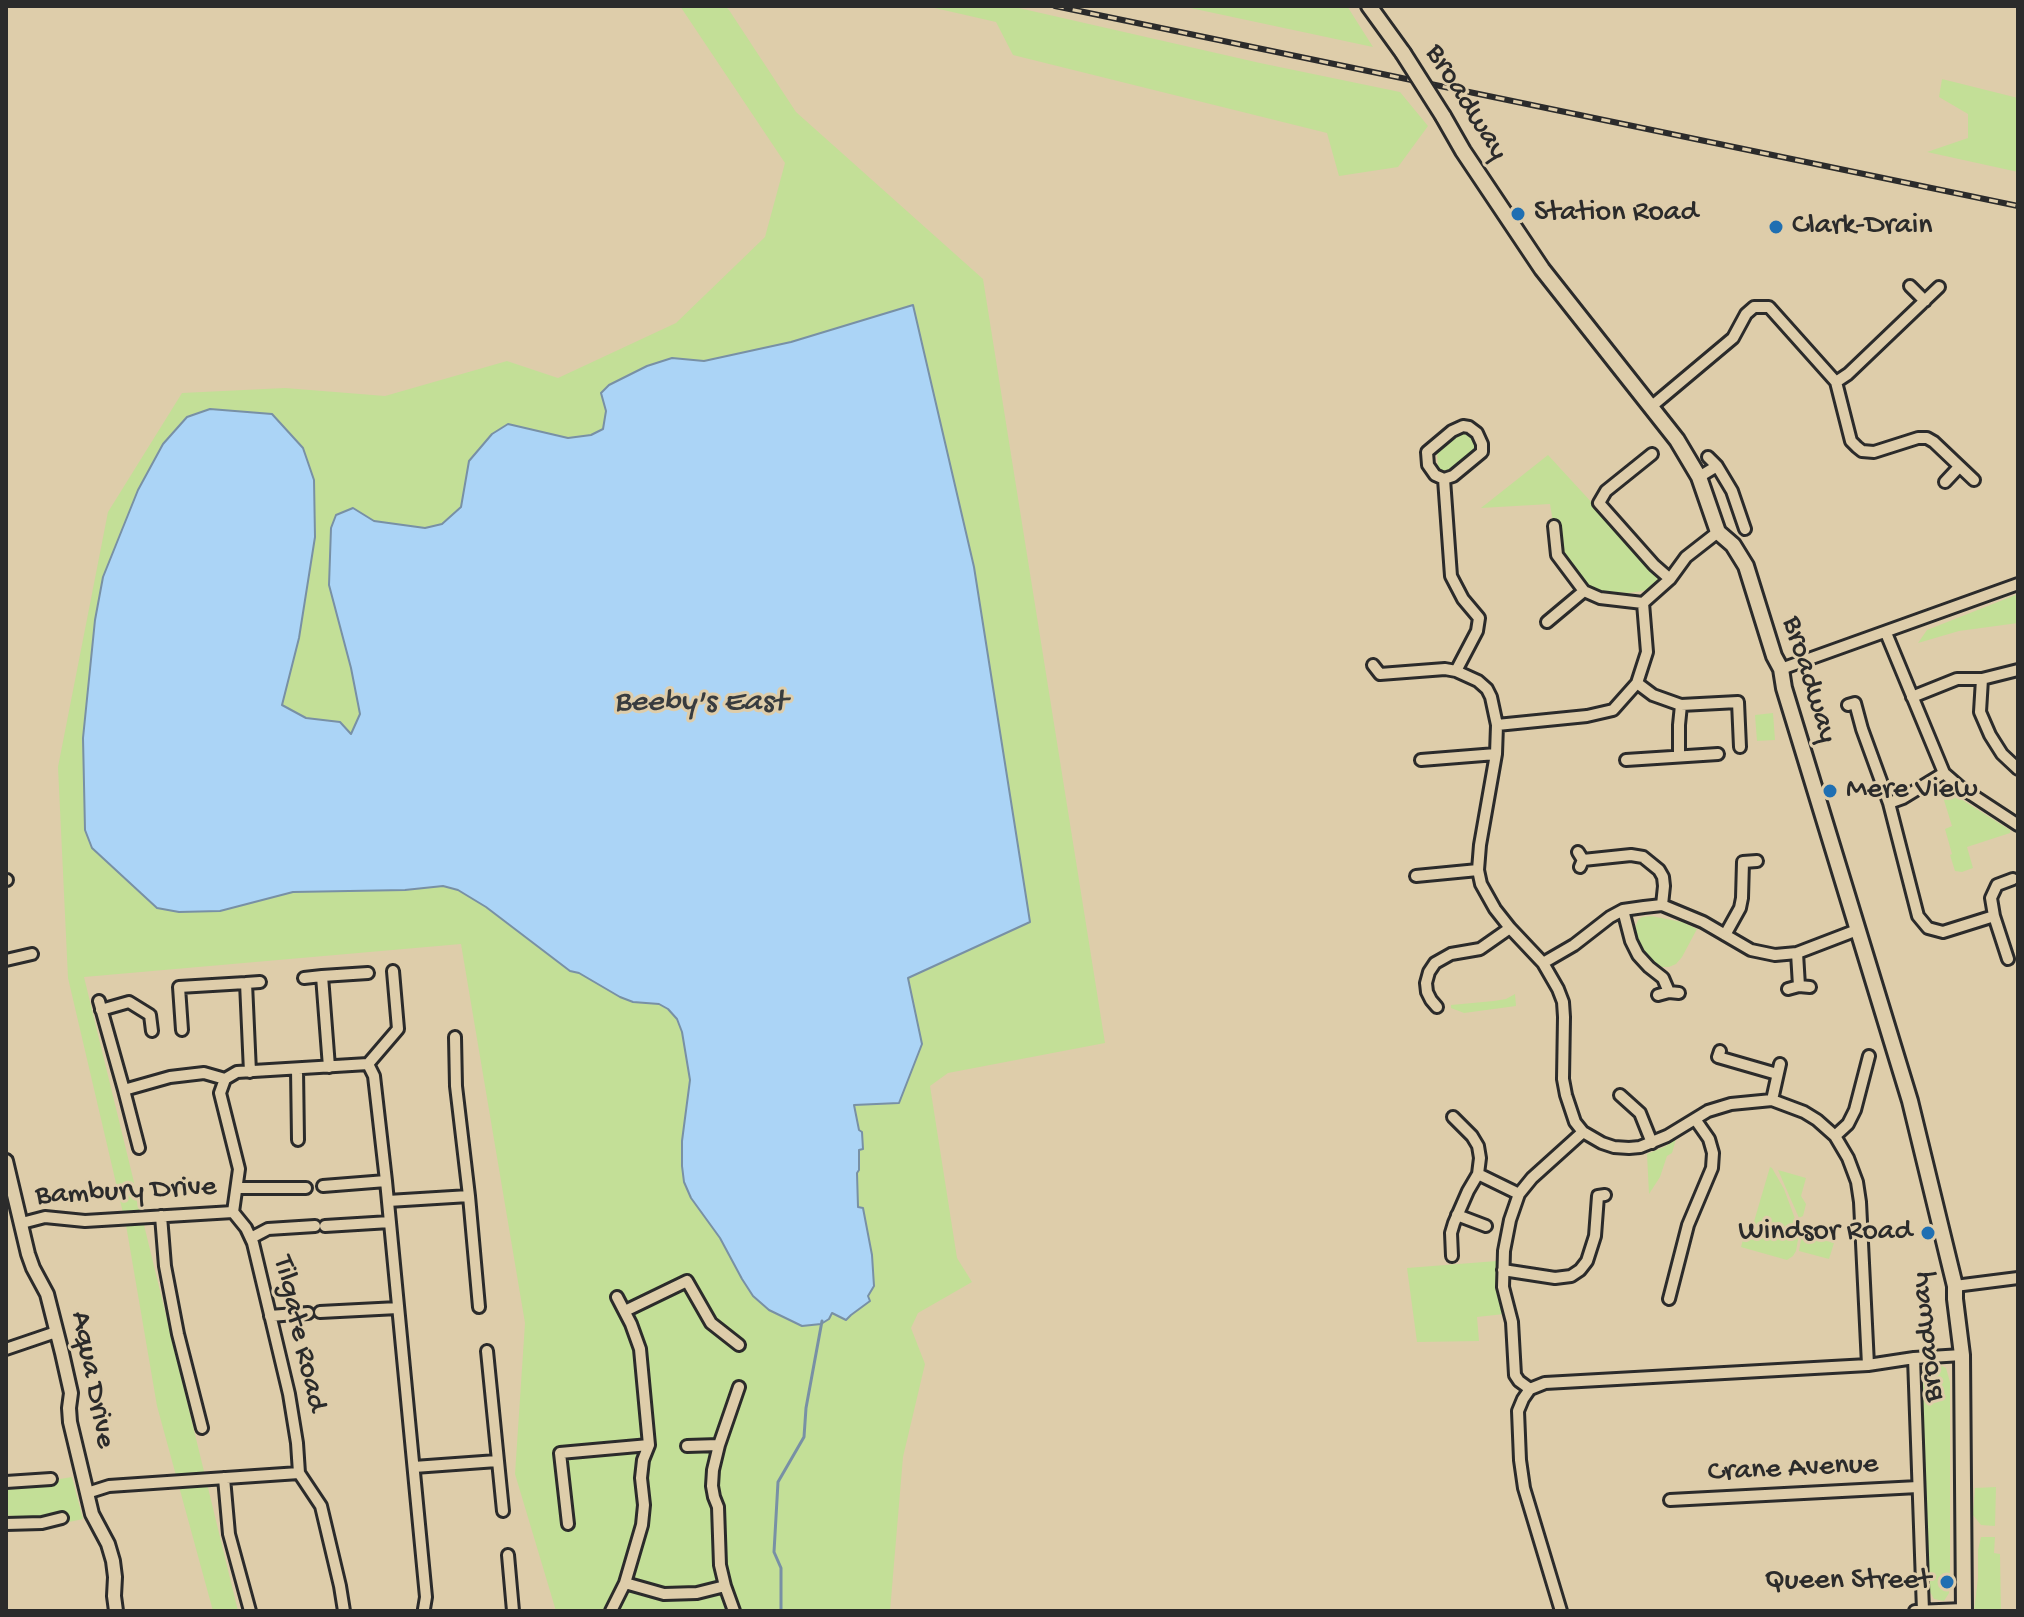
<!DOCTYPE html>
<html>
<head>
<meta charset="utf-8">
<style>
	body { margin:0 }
	#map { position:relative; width:2024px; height:1617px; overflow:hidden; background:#decdaa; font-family:"Gochi Hand",sans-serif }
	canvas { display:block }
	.frame { position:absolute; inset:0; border:8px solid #2b2b2b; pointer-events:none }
</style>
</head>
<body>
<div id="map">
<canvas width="2024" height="1617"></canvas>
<div class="frame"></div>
</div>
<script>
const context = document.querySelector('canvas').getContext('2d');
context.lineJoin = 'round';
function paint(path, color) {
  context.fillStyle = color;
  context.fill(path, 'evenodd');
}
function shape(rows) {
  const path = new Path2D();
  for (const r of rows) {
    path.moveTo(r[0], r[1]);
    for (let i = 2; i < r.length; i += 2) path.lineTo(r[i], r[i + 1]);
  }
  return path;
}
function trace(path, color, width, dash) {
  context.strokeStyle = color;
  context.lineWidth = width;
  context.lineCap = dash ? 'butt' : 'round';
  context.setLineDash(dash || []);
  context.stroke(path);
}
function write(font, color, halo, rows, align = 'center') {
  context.font = font + ' "Gochi Hand",sans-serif';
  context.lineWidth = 6;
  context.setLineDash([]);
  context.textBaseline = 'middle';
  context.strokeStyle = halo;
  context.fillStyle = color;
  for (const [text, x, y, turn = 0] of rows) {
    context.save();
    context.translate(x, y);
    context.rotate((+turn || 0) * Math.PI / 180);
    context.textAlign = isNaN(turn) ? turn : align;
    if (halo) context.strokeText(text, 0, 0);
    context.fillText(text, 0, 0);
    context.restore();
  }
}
const green = shape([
	[680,6,725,6,729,10,796,112,983,279,1105,1043,948,1073,930,1086,957,1258,972,1282,918,1313,911,1328,925,1364,903,1457,890,1611,556,1611,515,1474,525,1323,461,944,84,977,141,1211,123,1213,68,978,58,767,108,512,182,393,285,388,385,396,507,361,558,378,676,323,765,237,785,163],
	[926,6,1010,6,1260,63,1400,92,1428,126,1398,167,1339,176,1327,133,1013,55,996,22],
	[1181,6,1347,6,1373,47],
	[1942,79,2018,98,2018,172,1927,152,1968,138,1968,114,1939,97],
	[1464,433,1471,435,1475,442,1476,448,1455,467,1446,472,1438,468,1437,453,1455,437],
	[1548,455,1663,580,1650,590,1628,593,1603,591,1587,586,1561,547,1560,522,1553,522,1550,504,1481,508],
	[2018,594,2018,623,1959,631,1918,643,1927,630],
	[1773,713,1775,740,1757,741,1755,715],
	[1953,794,2010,830,2010,833,1967,847,1973,868,1962,872,1955,871,1950,855,1952,854,1945,829,1952,826,1943,797],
	[1651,916,1682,922,1697,929,1682,957,1676,964,1669,967,1662,967,1650,959,1645,953,1636,936,1634,930,1638,920,1642,917],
	[1515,994,1516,1006,1464,1013,1451,1008,1451,1005,1494,1001,1506,999],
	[1676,1139,1672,1153,1667,1156,1660,1177,1649,1194,1647,1154,1666,1146],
	[1770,1167,1772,1168,1784,1189,1797,1224,1799,1234,1796,1251,1793,1256,1787,1260,1741,1247,1746,1228,1753,1225],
	[1778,1170,1806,1178,1801,1196,1806,1204,1803,1216,1799,1218],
	[126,1225,144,1225,238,1611,213,1611,157,1406],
	[1802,1234,1834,1243,1829,1259,1799,1251],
	[1497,1261,1496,1278,1504,1314,1477,1317,1479,1341,1417,1342,1407,1268],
	[1938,1364,1946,1368,1950,1382,1950,1568,1949,1593,1944,1601,1934,1599,1929,1590,1920,1381,1927,1368],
	[72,1477,83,1519,69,1522,66,1512,41,1520,6,1515,6,1488],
	[1996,1487,1995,1526,1981,1525,1973,1515,1975,1488],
	[1981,1537,1995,1537,1994,1553,2000,1554,2001,1611,1974,1611,1978,1578,1978,1550]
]);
const water = shape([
	[913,305,974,567,1030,922,908,978,922,1044,899,1103,854,1105,859,1130,862,1132,863,1149,859,1150,859,1170,857,1173,858,1207,863,1208,872,1255,874,1286,868,1296,870,1301,851,1315,846,1320,832,1313,829,1319,821,1324,802,1326,769,1310,753,1296,742,1279,720,1238,691,1198,684,1182,682,1166,682,1141,690,1080,682,1032,677,1019,668,1009,659,1004,633,1002,620,997,579,973,570,971,486,907,458,890,443,886,405,890,293,892,220,911,179,912,157,908,92,848,85,830,83,738,95,620,103,577,138,490,163,444,187,417,210,409,272,414,303,448,314,480,315,537,299,638,282,705,306,718,340,722,351,734,360,714,351,668,329,585,331,528,336,515,353,508,374,521,425,528,442,524,461,507,469,461,492,434,508,424,568,438,591,435,603,429,606,411,601,393,609,385,647,366,672,358,704,361,791,342,913,305]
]);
const stream = shape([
	[781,1611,781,1568,774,1552,778,1482,804,1437,806,1408,822,1321]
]);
const minor = shape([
	[1910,286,1925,301],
	[1836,382,1848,374,1939,287],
	[1652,406,1733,338,1746,314,1754,307,1769,307,1836,382,1851,441,1857,447,1862,451,1874,452,1918,438,1927,438,1934,442,1974,480],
	[1652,454,1606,491,1599,503,1654,565,1670,579],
	[1717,466,1732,491,1745,529],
	[1699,477,1717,466,1708,457],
	[1444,479,1453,476,1482,452,1482,444,1477,433,1469,427,1463,426,1452,431,1427,452,1428,465,1435,475,1444,479,1451,576,1463,599,1479,618,1477,631,1456,671],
	[1945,482,1959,467],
	[1554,526,1557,555,1584,591,1600,598,1643,603],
	[1547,622,1584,591],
	[1886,633,1944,773,1960,787,2018,825],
	[1373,665,1380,674,1445,669,1456,671,1478,681,1487,689,1491,697,1497,725,1496,754,1480,845,1478,870,1481,884,1495,909,1510,928,1543,963,1558,989,1563,1002,1564,1017,1563,1079,1566,1095,1575,1122,1583,1132,1602,1143,1614,1147,1629,1148,1640,1147,1667,1136,1708,1111,1731,1104,1772,1100,1804,1112,1817,1120,1835,1136,1848,1158,1857,1182,1860,1202,1868,1365],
	[1781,669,2018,584],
	[1982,679,1980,712,1990,735,2002,754,2018,769],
	[1637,683,1653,695,1681,705,1738,702,1740,747],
	[1912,697,1957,679,1982,679,2018,670],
	[1848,705,1855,703,1862,729,1889,803,1918,916,1928,928,1943,932,1994,916,1991,898,1997,885,2013,879],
	[1497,725,1587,716,1613,710,1637,683,1647,652,1643,603,1670,579,1686,557,1718,532],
	[1679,756,1679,725,1681,705],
	[1421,760,1496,754],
	[1626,760,1718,754],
	[1889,803,1903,798,1944,773],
	[1578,852,1583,860,1580,867],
	[1583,860,1631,855,1643,857,1659,870,1663,877,1664,886,1662,905],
	[1416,876,1478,870],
	[6,880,7,880],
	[1623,910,1631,941,1638,955,1649,967,1663,978,1669,992],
	[1994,916,2008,959],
	[1725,935,1740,908,1742,898,1743,862,1757,861],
	[1797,953,1799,986],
	[6,960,32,954],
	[1543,963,1574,945,1610,917,1623,910,1644,907,1662,905,1703,922,1751,950,1775,955,1797,953,1857,930],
	[304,978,322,976],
	[246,983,260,982],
	[1788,989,1799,986,1810,987],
	[1658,995,1669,992,1679,993],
	[99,1001,124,1090],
	[1437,1007,1431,1000,1427,992,1426,983,1429,972,1435,963,1451,954,1480,949,1510,928],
	[101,1010,129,1002,150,1015,152,1031],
	[182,1030,179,987,246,983,250,1072],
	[455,1037,456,1086,469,1196],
	[1720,1051,1718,1057,1777,1074],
	[368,1064,398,1029,393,971],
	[329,1067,322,976,368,973],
	[297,1069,298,1140],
	[1620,1095,1640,1113,1652,1143],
	[1772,1100,1780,1064],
	[1453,1117,1472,1136,1478,1146,1480,1158,1478,1174,1519,1194],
	[1835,1136,1848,1124,1855,1110,1869,1056],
	[139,1148,124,1090,170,1077,204,1073,225,1079],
	[323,1186,386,1181],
	[237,1188,306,1188],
	[388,1201,469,1196,479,1307],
	[233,1212,239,1169,220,1093,225,1079,237,1072,368,1064,374,1076,386,1181,426,1597,424,1609],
	[233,1212,246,1228,253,1243,289,1394,297,1443,299,1473],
	[1457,1215,1486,1226],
	[161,1216,165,1266,178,1334,202,1428],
	[22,1223,45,1217,85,1221,233,1212],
	[325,1226,390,1222],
	[251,1238,268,1229,315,1226],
	[1452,1256,1451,1233,1454,1223,1468,1191,1478,1174],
	[1503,1270,1555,1278,1571,1276,1580,1270,1587,1261,1595,1236,1598,1196,1605,1195],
	[1955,1286,2018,1278],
	[1669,1299,1688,1225,1712,1168,1713,1153,1709,1139,1695,1119],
	[625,1311,687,1281,711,1323,739,1345],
	[320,1312,398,1308],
	[270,1316,308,1313],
	[6,1349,56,1332],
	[487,1351,503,1511],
	[1914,1358,1923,1611],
	[1530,1389,1519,1381,1515,1375,1512,1322,1503,1287,1504,1251,1510,1220,1519,1194,1532,1178,1583,1132],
	[719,1445,713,1470,712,1486,714,1497,718,1507,720,1565,725,1586],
	[687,1446,719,1445,739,1387],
	[414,1467,497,1461],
	[299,1473,321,1506,340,1586,344,1611],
	[224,1478,229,1534,250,1611],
	[6,1482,51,1479],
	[87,1493,109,1486,299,1473],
	[1670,1500,1918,1487],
	[6,1524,42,1523,62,1518],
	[568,1524,560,1453,649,1445],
	[508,1555,513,1611],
	[625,1583,664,1594,697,1593,725,1586,734,1611],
	[611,1611,625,1583,642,1525,644,1505,641,1478,643,1460,649,1445,640,1349,631,1324,617,1297],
	[1561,1611,1524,1488,1520,1460,1518,1411,1523,1399,1530,1389,1545,1383,1868,1365,1914,1358,1962,1355],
	[1915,1611,1964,1609]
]);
const tertiary = shape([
	[6,1161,28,1254,33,1268,47,1294,62,1353,71,1393,69,1408,70,1422,92,1514,108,1544,113,1561,115,1577,114,1596,116,1611]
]);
const secondary = shape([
	[1369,6,1403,53],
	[1443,116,1463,151,1542,269,1677,440,1699,477,1718,532,1733,545,1746,566,1774,656,1781,669,1784,688,1910,1101,1955,1286,1955,1299,1962,1355,1964,1611]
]);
const rail = shape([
	[1055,6,2018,206]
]);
const secondaryBridge = shape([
	[1403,53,1443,116]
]);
const markers = [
	[1518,214,8,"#1f6fb2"],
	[1776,227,8,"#1f6fb2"],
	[1830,791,8,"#1f6fb2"],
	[1928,1233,8,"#1f6fb2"],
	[1947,1582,8,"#1f6fb2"]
];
const streetNames = [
	["Broadway",1465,103,58],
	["Broadway",1808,680,73],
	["Bambury Drive",126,1193,-3],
	["Tilgate Road",298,1334,77],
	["Broadway",1929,1337,-96],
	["Aqua Drive",91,1380,79],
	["Crane Avenue",1793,1470,-3]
];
const poiNames = [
	["Station Road",1534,214],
	["Clark-Drain",1792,227],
	["Mere View",1846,791],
	["Windsor Road",1912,1233,"right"],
	["Queen Street",1931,1582,"right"]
];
const waterNames = [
	["Beeby's East",700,704]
];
paint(green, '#c3df97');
paint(water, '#abd4f6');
trace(water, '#7890a5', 2);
trace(stream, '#7890a5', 3);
trace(minor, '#2b2b2b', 16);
trace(tertiary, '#2b2b2b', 18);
trace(secondary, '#2b2b2b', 20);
trace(minor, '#decdaa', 10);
trace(tertiary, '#decdaa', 12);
trace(secondary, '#decdaa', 14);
trace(rail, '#2b2b2b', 6);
trace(rail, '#decdaa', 3, [9]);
trace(secondaryBridge, '#2b2b2b', 20, []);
trace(secondaryBridge, '#decdaa', 14);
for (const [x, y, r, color] of markers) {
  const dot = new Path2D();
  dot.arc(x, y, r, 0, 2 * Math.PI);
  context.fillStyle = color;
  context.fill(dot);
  trace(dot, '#decdaa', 3);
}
write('30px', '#2b2b2b', '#decdaa', streetNames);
write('30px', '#2b2b2b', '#decdaa', poiNames, 'left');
write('italic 32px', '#383c3f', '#decdaa', waterNames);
</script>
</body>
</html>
